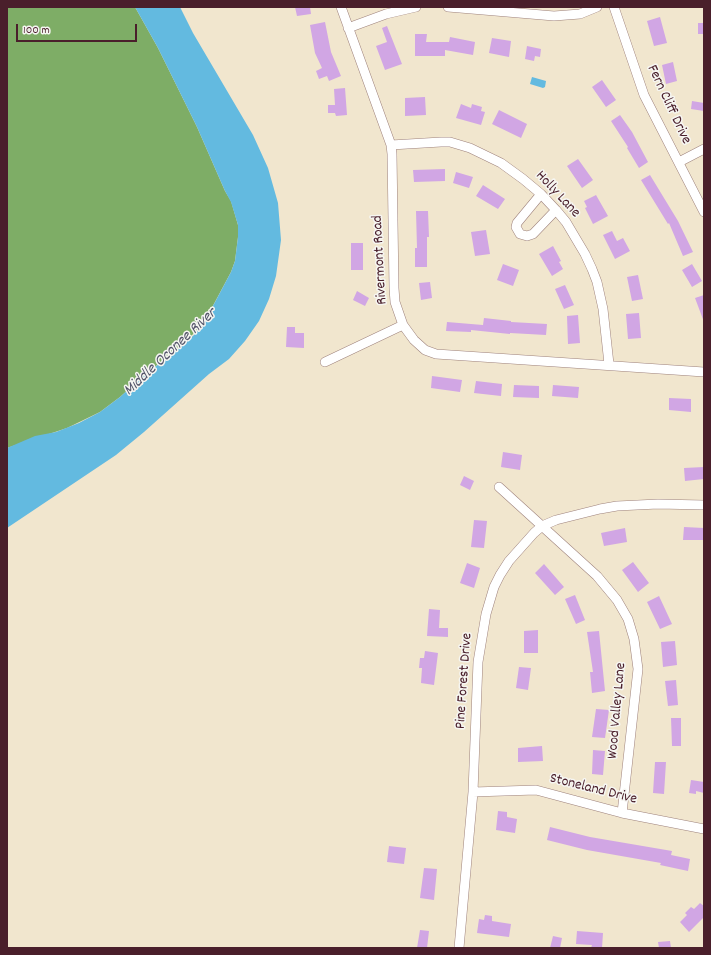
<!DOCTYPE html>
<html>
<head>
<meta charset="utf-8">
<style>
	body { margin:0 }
	#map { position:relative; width:711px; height:955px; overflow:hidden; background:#f1e6ce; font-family:Dekko,sans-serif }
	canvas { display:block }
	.frame { position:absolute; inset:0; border:8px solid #4a1f2b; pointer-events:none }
	.scale { position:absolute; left:16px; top:24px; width:121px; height:18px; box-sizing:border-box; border:2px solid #4a1f2b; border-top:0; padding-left:5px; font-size:12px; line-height:14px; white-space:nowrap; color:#4a1f2b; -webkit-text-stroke:3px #f6f6f2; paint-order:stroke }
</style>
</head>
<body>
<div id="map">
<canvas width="711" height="955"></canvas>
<div class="frame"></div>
<div class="scale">100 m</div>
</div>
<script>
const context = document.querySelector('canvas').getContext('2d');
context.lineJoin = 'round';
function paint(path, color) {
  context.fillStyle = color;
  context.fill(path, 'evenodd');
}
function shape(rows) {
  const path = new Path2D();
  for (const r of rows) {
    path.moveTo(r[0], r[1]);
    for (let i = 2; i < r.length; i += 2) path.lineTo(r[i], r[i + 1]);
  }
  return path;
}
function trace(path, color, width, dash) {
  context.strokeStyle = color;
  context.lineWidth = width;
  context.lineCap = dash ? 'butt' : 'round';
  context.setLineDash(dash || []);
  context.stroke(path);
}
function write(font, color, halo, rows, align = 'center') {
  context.font = font + ' Dekko,sans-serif';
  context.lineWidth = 3;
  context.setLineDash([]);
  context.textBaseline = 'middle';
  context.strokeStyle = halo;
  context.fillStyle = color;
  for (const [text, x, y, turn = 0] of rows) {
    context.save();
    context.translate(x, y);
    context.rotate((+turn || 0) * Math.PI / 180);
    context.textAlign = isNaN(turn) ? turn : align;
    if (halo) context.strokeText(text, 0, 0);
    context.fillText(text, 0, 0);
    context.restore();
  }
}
const forest = shape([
	[7,7,135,7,158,48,197,127,225,191,231,201,238,225,238,237,235,261,231,272,208,315,201,325,185,343,147,373,120,397,100,412,67,428,7,448]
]);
const water = shape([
	[135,7,180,7,193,33,253,135,268,168,278,203,281,240,276,276,269,299,259,321,245,341,229,359,209,374,144,432,116,455,7,528,7,448,35,436,56,432,79,423,100,412,120,397,147,373,176,351,194,335,201,325,214,304,231,272,235,261,238,237,238,225,231,202,225,191,197,127,158,48],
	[532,77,546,81,545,87,543,88,530,84]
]);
const building = shape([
	[295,7,310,7,311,14,297,16],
	[660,17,667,43,654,46,647,21],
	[325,22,331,52,341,76,329,81,327,76,319,79,316,71,322,68,315,53,310,25],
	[698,23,704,23,704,34,698,34],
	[387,26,402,64,385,70,376,46,387,42,382,28],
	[415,34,427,34,426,42,449,42,450,37,475,42,473,55,445,50,445,56,415,56],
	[492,38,511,41,509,57,489,53],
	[527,46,541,49,540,57,535,56,534,61,525,59],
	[673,62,677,81,666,84,662,65],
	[602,80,616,100,606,107,592,87],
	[345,88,347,115,336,116,335,113,328,113,328,105,335,105,334,89],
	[425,97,426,115,405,116,405,98],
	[692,101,704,103,704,111,691,109],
	[461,104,471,108,472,104,482,107,481,111,485,112,481,125,456,118],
	[499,110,527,124,521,138,492,124],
	[620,115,632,132,648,162,639,168,627,148,628,147,611,121],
	[578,159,593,180,582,188,567,166],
	[445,169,445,181,414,182,413,170],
	[456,172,473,177,469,188,453,183],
	[650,175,678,221,693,252,683,256,669,223,668,224,641,180],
	[483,185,505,199,498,209,476,196],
	[596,195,608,216,593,224,585,208,587,207,584,201],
	[416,211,428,211,429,237,427,237,427,267,415,267,415,248,417,248],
	[486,230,490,254,475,256,471,232],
	[612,231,617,241,623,238,630,251,615,259,603,235],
	[351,243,363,243,363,270,351,270],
	[553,246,561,261,559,262,563,269,552,276,539,254],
	[503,264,519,270,513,286,497,280],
	[692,264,702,281,692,287,682,270],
	[638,275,643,299,632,301,627,277],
	[430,282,432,298,421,300,419,283],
	[565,285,574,305,564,309,555,289],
	[357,291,369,298,365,306,353,300],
	[704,295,704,322,695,298],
	[639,313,641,338,628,339,626,314],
	[578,315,580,343,568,344,567,316],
	[484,318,511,321,511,322,547,324,546,335,510,333,510,334,471,330,471,332,446,331,447,322,483,325],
	[287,327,295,327,295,333,304,333,304,348,286,347],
	[432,376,462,380,460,392,431,388],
	[476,381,502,384,501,396,474,393],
	[514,385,539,386,539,398,513,397],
	[553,385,579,387,578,398,552,396],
	[669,398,691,399,691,412,669,410],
	[503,452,522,455,520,470,501,467],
	[704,467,704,479,685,481,684,468],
	[464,476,474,481,470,490,460,485],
	[474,520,487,521,484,548,471,547],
	[684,527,704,528,704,540,683,540],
	[625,528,627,542,604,546,601,533],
	[633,562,649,583,638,592,622,570],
	[467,563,480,568,474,588,460,583],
	[544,564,564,587,555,595,535,573],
	[575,595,585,620,576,624,565,599],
	[659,596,672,624,660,629,647,602],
	[429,609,440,610,439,628,448,628,448,637,427,636],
	[538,630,538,653,524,653,524,631],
	[599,631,605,691,592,693,590,672,593,672,587,632],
	[675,641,677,665,663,667,661,642],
	[425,651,438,653,434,685,421,683,422,668,419,668,420,658,424,658],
	[519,667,531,668,528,690,516,688],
	[676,680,678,705,668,706,665,681],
	[596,709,609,710,605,738,592,737],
	[671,718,681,718,681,746,672,746],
	[542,746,543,761,518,762,518,748],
	[593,750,605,751,603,775,592,774],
	[655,762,666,762,664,794,653,793],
	[691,780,704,782,704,793,696,791,696,794,689,793],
	[498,811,507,812,507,817,517,819,515,833,496,830],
	[550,827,590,837,672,851,671,855,690,859,688,871,660,865,661,863,587,850,547,840],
	[389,846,406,848,404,864,387,862],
	[424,868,437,869,434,900,420,898],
	[700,903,704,906,704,917,689,932,680,922,687,915,685,913,691,907,694,909],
	[485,915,492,916,492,921,511,924,509,937,477,933,479,919,484,920],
	[420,930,429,931,427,948,417,948],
	[577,931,603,933,602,948,591,948,592,945,576,944],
	[553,936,562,938,560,948,550,948],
	[670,941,671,948,659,948,658,942]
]);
const minor = shape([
	[341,7,391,145,392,154,394,288,395,302,403,325,414,340,425,350,436,354,704,372],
	[448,7,554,16,580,14,597,7],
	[614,7,644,95,704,212],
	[348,28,386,14,416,7],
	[391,145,441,142,450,142,470,148,501,163,523,179,541,194,556,210,566,222,585,254,592,269,597,282,603,309,609,364],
	[679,162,704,149],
	[541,194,517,223,516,227,520,234,527,236,533,234,556,210],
	[325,362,403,325],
	[499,487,597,576,617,600,628,619,634,639,638,669,622,813],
	[473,792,536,790,622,813,704,829],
	[459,948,473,792,478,662,486,614,494,587,500,575,509,561,534,533,542,526,556,520,600,509,617,506,658,504,704,505]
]);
const streetNames = [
	["Fern Cliff Drive",668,105,65],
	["Holly Lane",557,195,47],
	["Rivermont Road",381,260,-93],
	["Pine Forest Drive",465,681,-86],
	["Wood Valley Lane",618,711,-85],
	["Stoneland Drive",593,790,14]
];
const waterNames = [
	["Middle Oconee River",171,353,-43]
];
paint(forest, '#7ead66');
paint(water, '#63bae0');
paint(building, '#d1a6e4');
trace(minor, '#9e827c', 10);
trace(minor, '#fff', 9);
write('15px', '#4a1f2b', '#f6f6f2', streetNames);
write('italic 16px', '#53556a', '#f6f6f2', waterNames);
</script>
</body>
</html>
